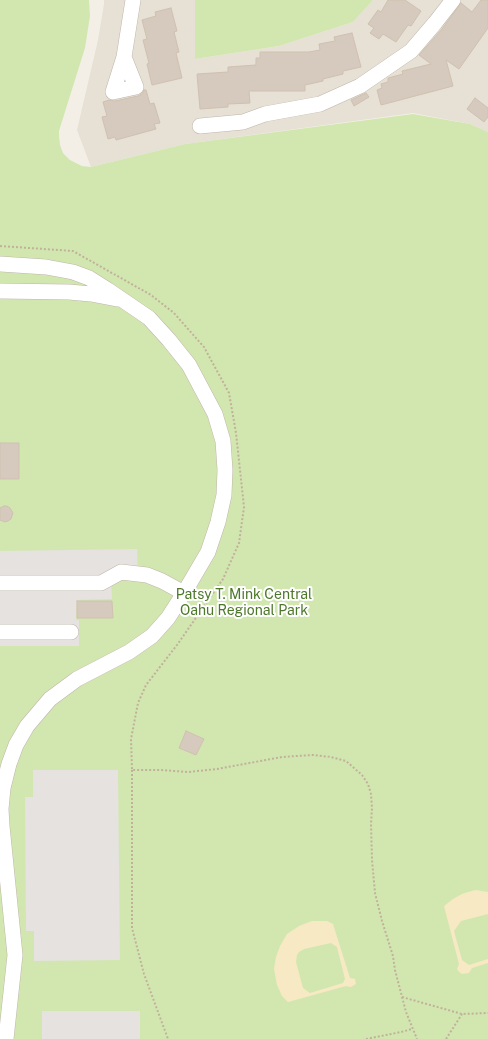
<!DOCTYPE html>
<html>
<head>
<meta charset="utf-8">
<style>
	body { margin:0 }
	canvas { display:block; background:#f3efe7 }
</style>
</head>
<body>
<canvas width="488" height="1039"></canvas>
<script>
const context = document.querySelector('canvas').getContext('2d');
context.lineJoin = 'round';
function paint(path, color) {
  context.fillStyle = color;
  context.fill(path, 'evenodd');
}
function shape(rows) {
  const path = new Path2D();
  for (const r of rows) {
    path.moveTo(r[0], r[1]);
    for (let i = 2; i < r.length; i += 2) path.lineTo(r[i], r[i + 1]);
  }
  return path;
}
function trace(path, color, width, dash) {
  context.strokeStyle = color;
  context.lineWidth = width;
  context.lineCap = dash ? 'butt' : 'round';
  context.setLineDash(dash || []);
  context.stroke(path);
}
function write(font, color, halo, rows, align = 'center') {
  context.font = font + ' "Public Sans",sans-serif';
  context.lineWidth = 4;
  context.setLineDash([]);
  context.textBaseline = 'middle';
  context.strokeStyle = halo;
  context.fillStyle = color;
  for (const [text, x, y, turn = 0] of rows) {
    context.save();
    context.translate(x, y);
    context.rotate((+turn || 0) * Math.PI / 180);
    context.textAlign = isNaN(turn) ? turn : align;
    if (halo) context.strokeText(text, 0, 0);
    context.fillText(text, 0, 0);
    context.restore();
  }
}
const residential = shape([
	[104,0,195,0,195,59,279,46,353,22,373,0,488,0,488,132,470,124,413,113,185,144,91,167,77,130,98,40,104,4]
]);
const green = shape([
	[0,0,89,0,90,16,85,48,59,131,59,136,60,145,63,153,70,160,82,166,91,167,185,144,413,114,470,124,488,132,488,1039,0,1039],
	[195,0,373,0,353,22,279,46,195,59]
]);
const sand = shape([
	[476,890,488,892,488,914,461,921,454,931,462,960,469,965,488,959,488,963,472,968,469,973,462,974,459,972,457,969,459,964,444,906,453,899,462,894,468,892],
	[312,921,327,921,333,924,350,978,355,979,356,984,351,987,346,986,288,1002,282,996,277,985,274,969,276,957,280,946,287,934,299,926],
	[331,943,337,947,345,979,343,983,310,993,303,988,296,962,297,955,299,952,304,949]
]);
const parking = shape([
	[137,549,138,579,111,580,112,599,77,600,76,620,79,620,79,646,0,646,0,551],
	[33,770,118,770,120,960,34,961,34,931,26,931,25,797,33,797],
	[42,1011,140,1011,140,1039,42,1039]
]);
const building = shape([
	[388,0,405,0,421,11,411,26,408,25,396,42,383,34,379,39,370,33,374,28,368,24,378,10,381,12,388,0],
	[481,0,488,0,488,28,459,69,446,60,453,86,381,105,377,90,382,88,381,84,388,82,388,78,403,74,402,71,431,64,419,55,442,29,461,3,472,12,481,0],
	[171,8,177,31,174,32,179,52,176,53,182,78,152,85,147,64,149,63,143,40,147,39,142,20,156,16,155,12,171,8],
	[352,33,361,67,343,71,343,74,323,79,323,81,305,85,305,91,249,91,250,103,228,104,228,107,200,109,197,74,228,72,228,67,256,65,256,58,260,58,260,52,309,52,320,50,319,44,335,41,334,37,352,33],
	[144,90,146,90,150,104,154,103,160,123,154,124,156,129,116,140,115,137,108,139,102,117,107,116,103,102,109,100,115,101,138,96,142,94,144,90],
	[366,93,369,97,354,106,351,100,366,93],
	[475,98,488,108,488,117,484,122,467,109,475,98],
	[0,443,19,443,19,479,0,479,0,443],
	[4,506,7,506,10,508,13,513,11,519,8,521,5,522,0,520,0,508,4,506],
	[77,601,112,601,113,618,77,618,77,601],
	[186,731,204,739,196,755,179,748,186,731]
]);
const path = shape([
	[0,246,73,251,151,295,174,313,204,347,229,393,236,433,244,507,239,543,223,579,177,645,146,685,138,703,131,739,132,770,161,770,188,772,217,769,282,757,313,755,331,757,346,761,362,775,368,784,371,794,372,808,371,824,372,860,375,893,382,921,393,956,395,970,406,1012,417,1039],
	[132,770,132,928,144,974,168,1039],
	[402,997,462,1014,488,1013],
	[366,1039,401,1032,412,1029],
	[446,1039,462,1014]
]);
const minor = shape([
	[124,57,136,87,113,92,124,57,133,0],
	[200,126,243,122,265,114,320,104,360,86,411,51,435,23,453,0],
	[0,264,46,267,73,272,89,278,108,290,149,318,169,340,189,365,215,414,223,441,225,470,224,495,218,522,208,552,184,593,168,618,152,636,129,652,77,679,50,699,27,726,16,745,9,764,3,788,1,809,2,826,15,955,6,1039],
	[0,291,69,292,91,294,117,299],
	[0,583,101,583,121,572,147,575,162,581,184,593],
	[0,632,71,632]
]);
const parkNames = [
	["Patsy T. Mink Central",244,595],
	["Oahu Regional Park",244,611]
];
paint(residential, '#e7e0d5');
paint(green, '#d2e7b0');
paint(sand, '#f7e9c3');
paint(parking, '#e5e2df');
paint(building, '#d5cabd');
trace(building, '#d0c1b0', 1);
trace(minor, '#bfb6aa', 16);
trace(path, '#c0b19b', 2, [2, 2]);
trace(minor, '#fff', 15);
write('14px', '#4d782a', '#fff', parkNames);
</script>
</body>
</html>
